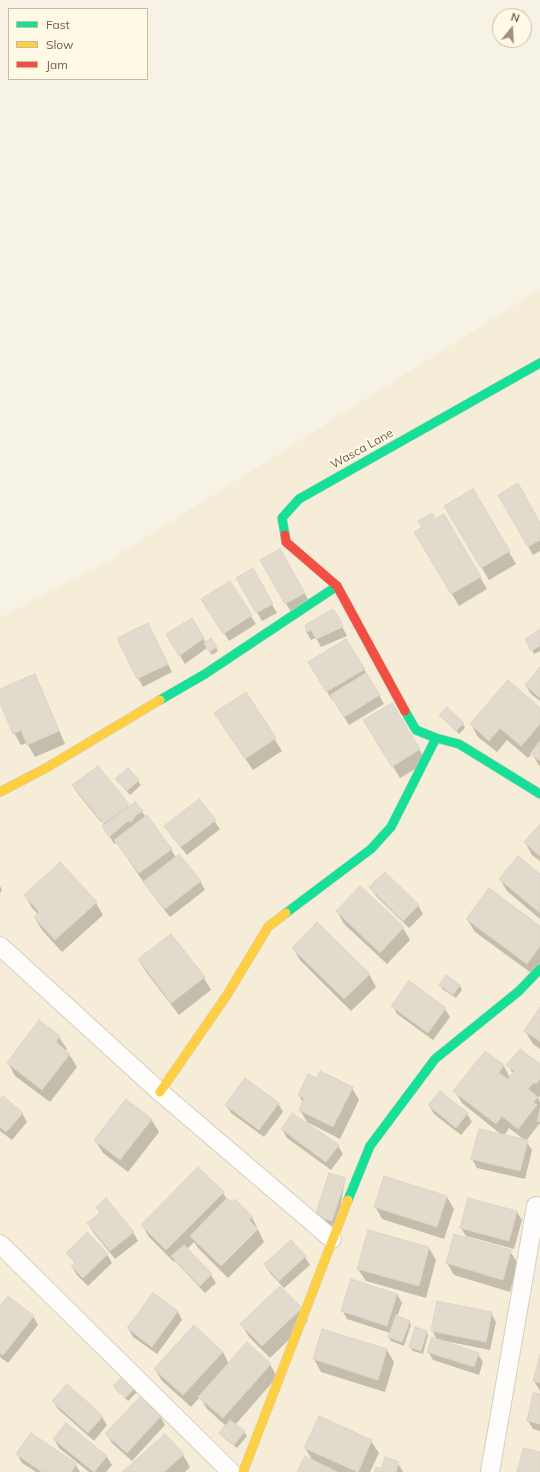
<!DOCTYPE html>
<html>
<head>
<meta charset="utf-8">
<style>
	body { margin:0 }
	#map { position:relative; width:540px; height:1472px; overflow:hidden; background:#f6f2e5; font-family:Mulish,sans-serif }
	canvas { display:block }
	.legend { position:absolute; left:8px; top:8px; width:140px; height:72px; box-sizing:border-box; background:#fff9e5; border:1px solid #c7bba5; margin:0; padding:5px 7px; list-style:none; font-size:12px; color:#735d45 }
	.legend li { display:flex; align-items:center; gap:8px; height:20px }
	.legend b { width:20px; border:1px solid #c7bba5 }
	.north { position:absolute; left:492px; top:8px; width:40px; height:40px; box-sizing:border-box; background:#fff9e5; border:1px solid #c7bba5; border-radius:50%; rotate:18deg; font-size:11px; font-weight:700; line-height:16px; text-align:center; color:#735d45 }
	.north::after { content:''; display:block; margin:auto; width:14px; height:18px; background:#a1917d; clip-path:polygon(50% 0,100% 100%,50% 72%,0 100%) }
</style>
</head>
<body>
<div id="map">
<canvas width="540" height="1472"></canvas>
<ul class="legend">
<li><b style="height:5px;background:#16e098"></b>Fast</li>
<li><b style="height:5px;background:#ffcf43"></b>Slow</li>
<li><b style="height:5px;background:#f24e42"></b>Jam</li>
</ul>
<div class="north">N</div>
</div>
<script>
const context = document.querySelector('canvas').getContext('2d');
context.lineJoin = 'round';
function paint(path, color) {
  context.fillStyle = color;
  context.fill(path, 'evenodd');
}
function shape(rows) {
  const path = new Path2D();
  for (const r of rows) {
    path.moveTo(r[0], r[1]);
    for (let i = 2; i < r.length; i += 2) path.lineTo(r[i], r[i + 1]);
  }
  return path;
}
function trace(path, color, width, dash) {
  context.strokeStyle = color;
  context.lineWidth = width;
  context.lineCap = dash ? 'butt' : 'round';
  context.setLineDash(dash || []);
  context.stroke(path);
}
function write(font, color, halo, rows, align = 'center') {
  context.font = font + ' Mulish,sans-serif';
  context.lineWidth = 4;
  context.setLineDash([]);
  context.textBaseline = 'middle';
  context.strokeStyle = halo;
  context.fillStyle = color;
  for (const [text, x, y, turn = 0] of rows) {
    context.save();
    context.translate(x, y);
    context.rotate((+turn || 0) * Math.PI / 180);
    context.textAlign = isNaN(turn) ? turn : align;
    if (halo) context.strokeText(text, 0, 0);
    context.fillText(text, 0, 0);
    context.restore();
  }
}
const residential = shape([
	[540,289,540,1472,0,1472,0,618,110,560]
]);
const shadow = shape([
	[473,490,516,564,489,580,445,506],
	[499,495,540,524,540,551,533,555],
	[443,515,487,589,459,606,415,532],
	[279,550,309,601,291,612,261,561],
	[252,570,277,613,262,621,237,578],
	[229,582,256,624,229,641,208,608],
	[192,619,206,643,211,639,218,651,212,655,207,648,185,664,167,634],
	[338,619,347,636,321,647,316,638,311,640,306,631],
	[540,632,540,651,534,654,527,639],
	[152,633,172,672,143,687,138,678],
	[309,662,364,669,384,704,349,725,333,699,332,700],
	[540,669,540,701,531,694,526,686],
	[34,675,41,688,65,744,35,757,27,743,21,745,14,733,0,701,0,690],
	[246,694,282,751,253,770,223,726],
	[391,704,427,762,400,778,372,733],
	[540,709,540,767,532,754,528,758,507,740,497,752,478,737,471,724],
	[441,715,463,724,465,728,459,734],
	[128,769,141,785,130,795,119,783],
	[73,786,127,804,101,822,78,794],
	[199,800,220,829,187,855,170,834,166,826],
	[135,803,171,849,176,858,200,881,205,890,170,917,149,890,117,843,114,844,103,824,128,806,129,807],
	[540,825,540,861,532,855,525,842],
	[540,875,540,919,507,891,500,879],
	[0,886,2,890,0,893],
	[371,888,418,905,423,914,409,928,376,896],
	[25,895,96,903,103,915,62,952,42,930,35,918,38,914,32,908],
	[337,911,403,928,410,940,387,964,344,924],
	[467,919,540,927,540,968,534,975,475,932],
	[171,935,204,978,211,990,179,1015,146,972,139,960],
	[293,948,369,974,376,987,351,1011,300,960],
	[446,977,460,986,462,990,456,998,442,989,440,985],
	[393,1006,445,1009,450,1017,433,1040,397,1014],
	[540,1009,540,1049,533,1044,525,1031],
	[39,1022,59,1037,67,1049,65,1051,69,1054,77,1067,50,1102,15,1076,8,1063],
	[485,1052,504,1066,510,1078,513,1074,508,1065,540,1066,540,1096,538,1098,540,1102,540,1125,539,1124,526,1141,532,1150,525,1179,477,1168,472,1159,503,1136,462,1103,455,1091],
	[509,1128,526,1141,504,1136],
	[317,1079,352,1088,359,1100,340,1139,307,1122,300,1110,303,1103,299,1095],
	[0,1102,22,1113,27,1122,12,1140,0,1131],
	[278,1103,283,1112,264,1137,231,1113,226,1105],
	[429,1105,467,1114,472,1122,461,1135,434,1114],
	[151,1119,159,1132,128,1172,103,1153,95,1140],
	[282,1129,338,1146,343,1154,331,1170,287,1138],
	[198,1169,223,1193,227,1199,252,1217,264,1242,228,1278,198,1248,194,1242,187,1249,211,1275,216,1283,205,1293,175,1261,174,1262,149,1237,142,1225],
	[345,1179,337,1229,316,1216],
	[447,1197,454,1209,444,1239,382,1219,375,1206],
	[517,1212,522,1220,514,1249,466,1236,461,1228],
	[88,1223,133,1232,138,1241,115,1259,93,1232],
	[429,1248,436,1260,426,1298,366,1281,358,1269],
	[510,1251,518,1264,510,1292,454,1275,447,1263],
	[67,1253,107,1254,112,1263,88,1286,77,1275,72,1267,75,1264],
	[305,1257,310,1265,284,1288,270,1273,265,1265],
	[280,1287,308,1321,270,1358,249,1337,242,1325],
	[153,1294,178,1312,182,1320,157,1354,133,1337,128,1328],
	[397,1294,402,1303,397,1317,409,1321,411,1325,404,1346,391,1341,389,1337,390,1333,347,1319,342,1310],
	[0,1307,33,1316,38,1325,8,1363,0,1357],
	[491,1313,496,1322,490,1350,440,1340,440,1341,478,1354,483,1362,479,1375,433,1360,428,1351,437,1340,432,1330],
	[323,1330,387,1350,394,1362,385,1392,321,1372,314,1359],
	[426,1331,428,1335,423,1354,413,1351,410,1347],
	[223,1352,229,1364,270,1364,277,1377,235,1425,244,1432,247,1436,237,1448,223,1437,221,1433,226,1426,207,1409,200,1397,191,1407,162,1381,155,1369],
	[540,1358,540,1391,534,1381],
	[67,1385,102,1417,107,1425,94,1441,58,1409,53,1401],
	[114,1386,134,1388,137,1392,128,1401,116,1390],
	[540,1395,540,1431,533,1429,528,1421],
	[160,1416,165,1425,132,1461,112,1443,107,1434],
	[66,1424,107,1457,112,1465,106,1472,89,1472,59,1448,54,1439],
	[165,1435,183,1455,190,1467,185,1472,124,1472],
	[371,1441,379,1453,370,1472,298,1472,313,1461,305,1448],
	[17,1454,76,1465,80,1472,36,1472,22,1463],
	[398,1463,403,1472,375,1472,382,1470]
]);
const building = shape([
	[518,483,540,523,540,540,528,547,498,495,518,483],
	[473,489,510,551,481,568,444,506,473,489],
	[432,513,435,519,444,514,481,577,451,594,414,532,422,527,418,521,432,513],
	[280,549,305,593,285,604,260,560,280,549],
	[253,568,273,604,256,613,236,578,253,568],
	[230,581,252,615,223,634,201,599,230,581],
	[333,609,339,618,343,627,316,639,311,630,306,632,305,625,333,609],
	[192,618,204,638,179,656,166,634,192,618],
	[148,623,168,664,137,679,117,638,148,623],
	[540,629,540,646,531,651,525,639,540,629],
	[211,638,217,647,209,652,204,643,211,638],
	[346,639,365,669,326,692,308,662,346,639],
	[540,667,540,698,525,685,540,667],
	[366,673,380,695,344,717,330,695,366,673],
	[35,674,59,731,27,745,21,730,13,734,0,703,0,689,35,674],
	[508,680,540,708,540,724,521,746,500,728,489,741,470,724,508,680],
	[246,692,276,738,245,759,214,713,246,692],
	[392,703,420,749,392,767,363,720,392,703],
	[447,707,464,723,456,731,439,715,447,707],
	[540,741,540,761,530,754,540,741],
	[98,766,129,804,103,823,72,785,98,766],
	[128,768,139,780,127,791,115,779,128,768],
	[199,799,216,820,181,847,164,826,199,799],
	[135,802,143,811,136,815,131,822,128,821,109,837,102,826,135,802],
	[147,815,172,849,139,873,114,840,147,815],
	[540,824,540,856,524,842,540,824],
	[179,854,201,881,165,909,143,882,179,854],
	[518,856,540,874,540,913,499,879,518,856],
	[60,862,97,902,55,940,34,917,39,912,24,895,60,862],
	[385,872,419,905,403,921,369,887,385,872],
	[360,886,404,927,380,953,336,911,360,886],
	[489,888,540,926,540,946,527,964,466,919,489,888],
	[317,922,370,974,344,999,292,948,317,922],
	[171,934,205,977,171,1003,138,959,171,934],
	[446,975,460,985,453,995,439,985,446,975],
	[409,981,446,1008,428,1033,391,1006,409,981],
	[540,1007,540,1041,524,1031,540,1007],
	[39,1020,60,1036,56,1042,70,1054,42,1090,7,1063,39,1020],
	[520,1049,540,1064,540,1079,536,1084,534,1082,528,1089,538,1097,533,1102,537,1105,518,1129,502,1116,496,1124,453,1091,485,1051,504,1065,499,1073,508,1079,514,1071,506,1065,520,1049],
	[320,1071,353,1087,333,1127,299,1110,304,1098,298,1095,308,1074,317,1078,320,1071],
	[245,1078,279,1103,259,1130,225,1105,245,1078],
	[440,1091,468,1113,456,1128,428,1105,440,1091],
	[3,1096,23,1113,6,1132,0,1127,0,1100,3,1096],
	[126,1099,152,1119,120,1160,94,1140,126,1099],
	[540,1109,540,1122,537,1121,540,1109],
	[292,1113,339,1145,326,1162,281,1129,292,1113],
	[479,1129,528,1140,520,1171,471,1159,479,1129],
	[198,1167,224,1192,166,1250,141,1225,198,1167],
	[329,1173,346,1178,332,1221,315,1216,329,1173],
	[384,1176,447,1196,437,1227,374,1207,384,1176],
	[106,1198,134,1232,110,1251,87,1223,100,1213,96,1207,106,1198],
	[227,1198,232,1202,235,1199,253,1217,249,1220,258,1229,221,1266,190,1236,227,1198],
	[468,1198,517,1211,509,1241,460,1228,468,1198],
	[368,1230,429,1247,419,1286,357,1269,368,1230],
	[87,1232,108,1254,83,1278,71,1266,75,1263,66,1253,87,1232],
	[454,1234,511,1250,503,1280,446,1263,454,1234],
	[291,1240,306,1256,279,1281,264,1264,291,1240],
	[184,1245,212,1274,200,1286,171,1256,184,1245],
	[351,1279,397,1294,387,1326,341,1311,351,1279],
	[280,1286,302,1308,262,1346,240,1324,280,1286],
	[153,1293,178,1311,152,1347,127,1328,153,1293],
	[8,1296,34,1316,3,1355,0,1353,0,1306,8,1296],
	[437,1301,492,1312,486,1342,431,1331,437,1301],
	[396,1315,410,1321,402,1342,388,1337,396,1315],
	[194,1325,223,1352,183,1395,154,1369,194,1325],
	[415,1327,427,1331,421,1351,409,1347,415,1327],
	[322,1329,387,1349,378,1380,313,1359,322,1329],
	[432,1337,479,1353,474,1367,427,1352,432,1337],
	[247,1342,271,1364,223,1418,198,1397,247,1342],
	[540,1354,540,1383,533,1381,540,1354],
	[123,1376,135,1388,125,1398,113,1386,123,1376],
	[67,1384,103,1416,88,1433,52,1401,67,1384],
	[533,1393,540,1394,540,1424,527,1421,533,1393],
	[140,1397,161,1416,127,1453,105,1434,140,1397],
	[319,1416,372,1440,358,1472,304,1448,319,1416],
	[230,1420,245,1431,234,1445,219,1433,230,1420],
	[66,1423,107,1456,94,1472,53,1439,66,1423],
	[31,1433,77,1464,71,1472,42,1472,16,1454,31,1433],
	[165,1434,184,1454,164,1472,122,1472,165,1434],
	[523,1448,540,1452,540,1472,517,1472,523,1448],
	[305,1456,337,1472,297,1472,305,1456],
	[385,1457,399,1462,396,1472,374,1472,376,1467,381,1469,385,1457]
]);
const street = shape([
	[0,946,160,1092,332,1239],
	[0,1244,231,1472],
	[490,1472,536,1206]
]);
const fast = shape([
	[285,535,282,518,299,499,540,363],
	[160,700,205,674,337,586],
	[405,711,416,730,436,738,459,744,540,794],
	[286,913,371,849,391,827,436,738],
	[348,1200,370,1146,435,1059,519,991,540,969]
]);
const slow = shape([
	[0,792,46,768,160,700],
	[160,1092,227,995,268,927,286,913],
	[243,1472,348,1200]
]);
const jam = shape([
	[285,535,286,542,337,586,405,711]
]);
const streetNames = [
	["Wasca Lane",362,449,-29]
];
paint(residential, '#f5edd7');
paint(shadow, '#0003');
paint(building, '#e2dacc');
trace(building, '#ded5c7', 1);
trace(street, '#d5cdc0', 20);
trace(fast, '#d6cfc1', 10);
trace(slow, '#d6cfc1', 10);
trace(jam, '#d6cfc1', 10);
trace(street, '#fefdfb', 18);
trace(fast, '#16e098', 9);
trace(slow, '#ffcf43', 9);
trace(jam, '#f24e42', 9);
write('12px', '#735d45', '#fff9e5', streetNames);
</script>
</body>
</html>
